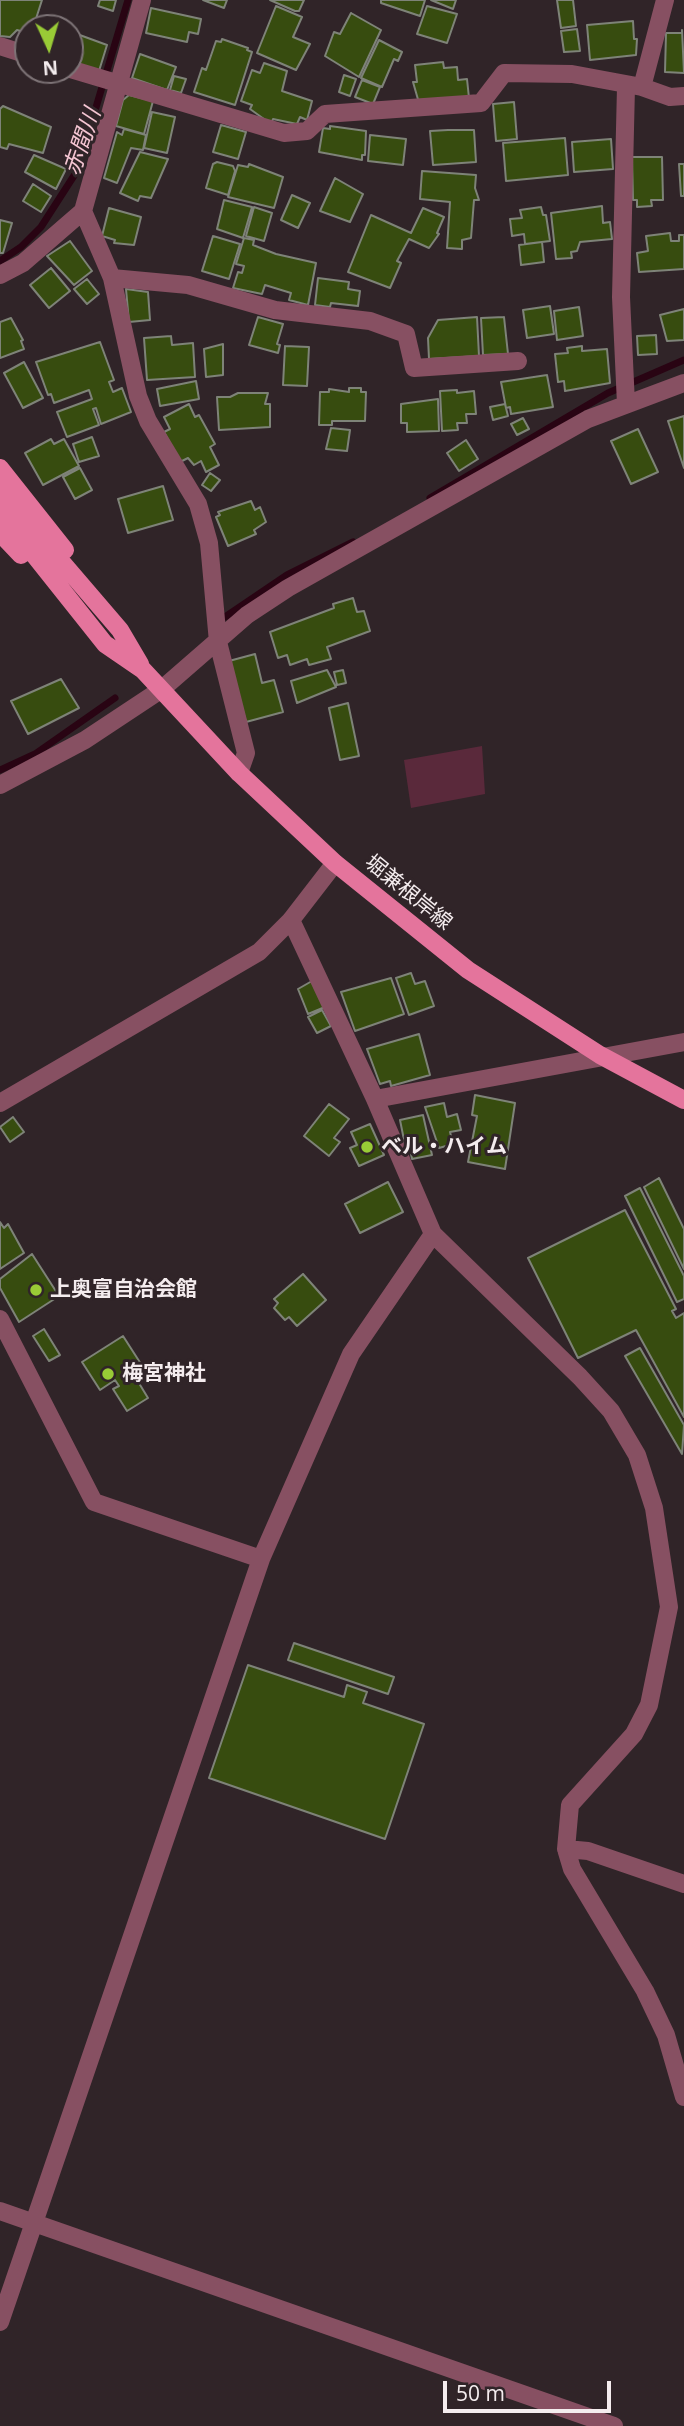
<!DOCTYPE html>
<html>
<head>
<meta charset="utf-8">
<style>
	body { margin:0 }
	#map { position:relative; width:684px; height:2426px; overflow:hidden; background:#302428; font-family:"Open Sans",sans-serif }
	canvas { display:block }
	.north { position:absolute; left:14px; top:14px; width:70px; height:70px; box-sizing:border-box; background:#302428; border:2px solid #7e7477; border-radius:50%; rotate:176deg; font-size:19px; font-weight:700; line-height:28px; text-align:center; color:#f4ecee }
	.north::after { content:''; display:block; margin:auto; width:24px; height:32px; background:#99cb36; clip-path:polygon(50% 0,100% 100%,50% 72%,0 100%) }
	.scale { position:absolute; left:443px; top:2381px; width:168px; height:32px; box-sizing:border-box; border:4px solid #f4ecee; border-top:0; padding-left:9px; font-size:21px; line-height:24px; white-space:nowrap; color:#f4ecee; -webkit-text-stroke:5px #302428; paint-order:stroke }
</style>
</head>
<body>
<div id="map">
<canvas width="684" height="2426"></canvas>
<div class="north">N</div>
<div class="scale">50 m</div>
</div>
<script>
const context = document.querySelector('canvas').getContext('2d');
context.lineJoin = 'round';
function paint(path, color) {
  context.fillStyle = color;
  context.fill(path, 'evenodd');
}
function shape(rows) {
  const path = new Path2D();
  for (const r of rows) {
    path.moveTo(r[0], r[1]);
    for (let i = 2; i < r.length; i += 2) path.lineTo(r[i], r[i + 1]);
  }
  return path;
}
function trace(path, color, width, dash) {
  context.strokeStyle = color;
  context.lineWidth = width;
  context.lineCap = dash ? 'butt' : 'round';
  context.setLineDash(dash || []);
  context.stroke(path);
}
function write(font, color, halo, rows, align = 'center') {
  context.font = font + ' "Open Sans","Noto Sans JP",sans-serif';
  context.lineWidth = 6;
  context.setLineDash([]);
  context.textBaseline = 'middle';
  context.strokeStyle = halo;
  context.fillStyle = color;
  for (const [text, x, y, turn = 0] of rows) {
    context.save();
    context.translate(x, y);
    context.rotate((+turn || 0) * Math.PI / 180);
    context.textAlign = isNaN(turn) ? turn : align;
    if (halo) context.strokeText(text, 0, 0);
    context.fillText(text, 0, 0);
    context.restore();
  }
}
const green = shape([
	[482,746,485,794,411,808,404,760]
]);
const stream = shape([
	[0,261,21,247,41,227,77,171,128,0],
	[430,498,608,393,684,360],
	[225,617,287,575,353,542],
	[0,770,35,754,115,698]
]);
const building = shape([
	[0,0,42,0,34,25,30,24,27,33,17,30,10,37,0,36,0,0],
	[100,0,116,0,113,11,98,6,100,0],
	[203,0,227,0,224,8,203,0],
	[270,0,304,0,299,11,295,11,270,0],
	[381,0,425,0,420,16,381,3,381,0],
	[431,0,456,0,453,9,431,0],
	[557,0,573,0,576,26,561,28,557,0],
	[276,6,302,17,293,37,310,44,296,70,257,53,276,6],
	[427,6,457,14,447,43,417,34,427,6],
	[151,8,201,19,198,34,189,32,187,42,146,33,151,8],
	[351,13,381,30,359,77,325,56,334,32,340,34,351,13],
	[633,21,634,39,637,39,636,55,590,60,587,25,633,21],
	[577,29,580,51,564,52,561,31,577,29],
	[682,30,684,73,665,72,666,33,682,33,682,30],
	[77,34,107,45,99,71,70,62,70,35,76,37,77,34],
	[222,39,248,48,247,50,252,52,235,105,194,92,202,68,206,70,216,41,221,42,222,39],
	[379,40,402,52,398,61,394,59,382,87,361,78,379,40],
	[140,54,176,67,167,90,132,78,140,54],
	[443,62,444,68,457,67,458,80,467,79,469,98,419,103,413,82,417,82,415,65,443,62],
	[264,63,287,71,282,91,312,101,307,120,300,117,297,124,273,119,271,124,250,109,252,105,241,101,252,70,260,73,264,63],
	[344,75,356,79,350,96,339,92,344,75],
	[174,76,186,79,181,93,170,90,174,76],
	[362,80,380,87,373,104,355,97,362,80],
	[129,95,153,101,144,134,116,126,123,100,129,95],
	[514,102,517,139,496,141,493,104,514,102],
	[3,106,51,127,43,153,9,144,7,149,0,147,0,109,3,106],
	[152,112,175,117,167,153,144,148,152,112],
	[221,125,246,132,238,159,213,152,221,125],
	[330,126,366,131,365,155,362,155,362,160,319,152,323,128,330,129,330,126],
	[124,129,146,135,143,150,131,148,117,183,104,178,117,132,122,135,124,129],
	[448,130,474,130,476,162,433,165,430,131,448,130],
	[370,135,406,139,403,165,368,161,370,135],
	[565,138,568,175,506,181,503,143,565,138],
	[611,139,613,169,574,172,572,142,611,139],
	[140,152,168,159,151,198,140,196,138,201,120,193,140,152],
	[34,155,66,169,56,189,25,172,34,155],
	[632,157,662,157,663,200,651,200,652,206,637,207,637,200,633,200,632,157],
	[217,162,233,166,235,171,228,195,206,188,213,164,217,162],
	[249,164,283,177,274,208,228,197,238,165,248,167,249,164],
	[679,164,684,164,684,196,681,196,679,164],
	[422,171,476,175,475,188,479,200,474,200,471,238,462,240,462,249,447,248,450,202,420,199,422,171],
	[335,178,363,194,350,222,320,211,335,178],
	[33,184,51,196,41,212,23,201,33,184],
	[292,195,310,203,298,228,281,220,292,195],
	[224,200,252,207,243,238,217,229,224,200],
	[602,206,603,223,610,222,612,239,580,242,577,251,571,252,572,258,556,259,551,213,602,206],
	[254,207,272,213,264,241,246,236,254,207],
	[541,207,543,215,546,215,550,241,525,244,524,234,512,236,510,219,522,218,520,210,541,207],
	[109,208,141,217,134,245,114,243,115,240,102,236,109,208],
	[423,208,444,217,437,233,439,234,429,248,409,239,397,261,401,263,390,288,348,272,371,215,411,233,423,208],
	[0,220,12,223,3,253,0,253,0,220],
	[670,233,671,241,679,241,679,235,684,235,684,269,639,272,637,253,648,251,646,236,670,233],
	[213,236,240,244,229,279,202,271,213,236],
	[244,238,254,240,253,245,276,254,316,263,308,305,289,300,291,293,265,285,262,294,233,288,238,272,242,273,244,266,236,264,244,238],
	[70,241,92,271,74,285,47,256,70,241],
	[542,242,544,262,521,265,519,245,542,242],
	[51,268,70,291,49,308,30,285,51,268],
	[318,278,349,282,348,289,360,291,358,306,331,303,330,307,315,305,318,278],
	[87,279,99,294,87,304,74,289,87,279],
	[126,289,148,292,150,320,129,322,126,289],
	[550,306,554,334,527,338,523,310,550,306],
	[579,307,583,336,557,340,554,311,579,307],
	[684,309,684,340,667,341,660,315,684,309],
	[258,317,283,324,277,344,280,345,278,353,249,345,258,317],
	[477,317,479,356,429,359,428,338,438,320,477,317],
	[504,317,508,354,483,355,481,318,504,317],
	[11,318,23,340,21,341,24,349,0,358,0,322,11,318],
	[656,335,657,354,638,355,637,336,656,335],
	[171,336,172,345,193,343,195,377,147,380,144,338,171,336],
	[100,342,114,380,109,382,113,392,122,388,131,412,101,424,96,408,93,409,99,425,67,437,57,412,92,399,89,390,54,403,51,394,48,395,36,362,100,342],
	[223,344,223,375,206,377,204,349,223,344],
	[285,346,309,347,307,386,283,385,285,346],
	[582,346,582,351,607,349,610,383,565,391,564,381,558,382,555,354,568,353,567,348,582,346],
	[24,362,43,398,23,408,4,373,24,362],
	[547,375,553,407,511,414,510,407,506,408,501,382,547,375],
	[196,381,199,399,160,406,157,389,196,381],
	[349,388,361,388,361,392,366,392,365,421,332,421,332,425,319,425,320,392,329,392,329,389,349,392,349,388],
	[457,390,457,393,474,391,476,414,466,414,467,423,457,423,458,430,442,431,440,391,457,390],
	[238,393,268,393,265,404,270,404,270,427,219,430,217,397,230,397,238,393],
	[438,399,439,431,407,432,407,423,401,423,401,404,438,399],
	[189,404,195,417,199,415,215,444,210,447,219,465,206,472,201,461,194,465,188,458,180,462,164,432,170,429,164,417,189,404],
	[505,404,508,416,493,420,490,407,505,404],
	[684,416,684,468,668,421,684,416],
	[523,418,529,429,517,435,511,424,523,418],
	[331,428,350,430,347,451,326,449,331,428],
	[638,429,658,472,631,484,611,441,638,429],
	[92,437,99,456,79,462,73,444,92,437],
	[51,439,54,444,64,439,79,466,43,485,25,453,51,439],
	[466,440,478,459,459,471,447,453,466,440],
	[80,468,92,490,75,499,63,477,80,468],
	[210,473,220,480,211,491,202,485,210,473],
	[163,486,173,520,128,533,118,499,163,486],
	[251,501,255,510,260,507,266,522,254,530,256,534,228,546,216,517,220,515,218,512,251,501],
	[353,598,357,612,364,611,370,631,327,647,331,659,309,665,307,659,290,665,287,655,278,658,270,632,334,608,333,604,353,598],
	[255,654,262,683,274,680,283,712,246,722,229,661,255,654],
	[327,670,336,687,297,703,291,681,327,670],
	[343,670,346,683,337,685,334,672,343,670],
	[61,679,79,708,28,734,11,701,61,679],
	[348,703,359,756,340,760,329,708,348,703],
	[411,973,415,984,425,981,434,1006,409,1015,396,978,411,973],
	[391,978,404,1014,355,1031,341,992,391,978],
	[312,981,325,1007,308,1014,298,989,312,981],
	[322,1010,331,1026,317,1033,308,1017,322,1010],
	[419,1034,430,1075,391,1086,390,1081,380,1084,367,1049,419,1034],
	[475,1095,515,1103,505,1169,468,1162,477,1116,472,1115,475,1095],
	[444,1103,447,1117,457,1114,461,1130,450,1132,453,1144,439,1148,425,1107,444,1103],
	[329,1104,349,1119,334,1138,340,1142,329,1156,304,1136,329,1104],
	[423,1115,432,1155,412,1159,410,1149,406,1150,400,1120,423,1115],
	[13,1117,24,1132,10,1142,0,1127,13,1117],
	[370,1124,384,1155,359,1166,350,1148,357,1145,351,1132,370,1124],
	[659,1178,684,1229,684,1269,644,1187,659,1178],
	[388,1182,403,1212,360,1233,345,1204,388,1182],
	[640,1188,684,1276,684,1299,677,1302,625,1196,640,1188],
	[625,1210,676,1309,672,1311,676,1318,684,1313,684,1417,636,1330,578,1358,528,1258,625,1210],
	[0,1222,4,1228,8,1224,24,1253,0,1269,0,1222],
	[32,1254,59,1296,19,1322,0,1288,0,1279,32,1254],
	[303,1274,326,1300,297,1326,289,1317,285,1320,274,1308,278,1303,274,1299,303,1274],
	[44,1329,60,1355,49,1361,33,1336,44,1329],
	[123,1336,141,1364,125,1373,129,1379,134,1375,148,1398,127,1411,113,1389,119,1386,115,1380,100,1390,82,1362,123,1336],
	[640,1348,684,1425,682,1454,625,1356,640,1348],
	[294,1643,394,1677,388,1694,288,1660,294,1643],
	[248,1665,344,1697,347,1685,367,1692,363,1703,424,1724,385,1839,209,1778,248,1665]
]);
const minor = shape([
	[142,0,83,211,112,278,138,396,148,421,198,504,209,543,218,642,246,753,239,773],
	[0,46,28,55],
	[70,69,284,133,307,131,325,114,481,103,504,73,572,74,642,87,670,97,684,96],
	[642,87,665,0],
	[0,275,23,263,83,211],
	[112,278,188,285,275,310,370,321,406,334,414,368,518,361],
	[626,404,621,297,626,87],
	[0,785,85,740,162,689,247,615,288,588,588,419,684,383],
	[291,920,375,1099,433,1234,580,1377,611,1411,637,1455,654,1508,669,1607,649,1705,634,1734,570,1805,566,1849,572,1869,645,1991,666,2035,684,2097],
	[375,1099,684,1042],
	[0,1103,259,952,291,920,335,863],
	[0,1319,94,1502,261,1559],
	[566,1849,588,1851,684,1884],
	[0,2211,614,2426],
	[0,2322,261,1559,351,1354,433,1234]
]);
const major = shape([
	[0,468,65,550],
	[0,490,120,630,140,664],
	[0,512,105,644,143,670,239,773,335,863,468,970,600,1055,684,1100],
	[0,533,21,555]
]);
const markers = [
	[367,1147,7,"#99cb36"],
	[36,1290,7,"#99cb36"],
	[108,1374,7,"#99cb36"]
];
const streetNames = [
	["堀兼根岸線",408,893,39]
];
const poiNames = [
	["ベル・ハイム",381,1147],
	["上奥富自治会館",50,1290],
	["梅宮神社",122,1374]
];
const waterNames = [
	["赤間川",83,142,-71]
];
paint(green, '#5a293b');
trace(stream, '#290413', 7);
paint(building, '#374c0f');
trace(building, '#7e8378', 2);
trace(minor, '#875062', 18);
trace(major, '#e4749c', 18);
for (const [x, y, r, color] of markers) {
  const dot = new Path2D();
  dot.arc(x, y, r, 0, 2 * Math.PI);
  context.fillStyle = color;
  context.fill(dot);
  trace(dot, '#302428', 2.5);
}
write('21px', '#f4ecee', '#302428', streetNames);
write('bold 21px', '#f4ecee', '#302428', poiNames, 'left');
write('italic 23px', '#f5c6d3', '#302428', waterNames);
</script>
</body>
</html>
